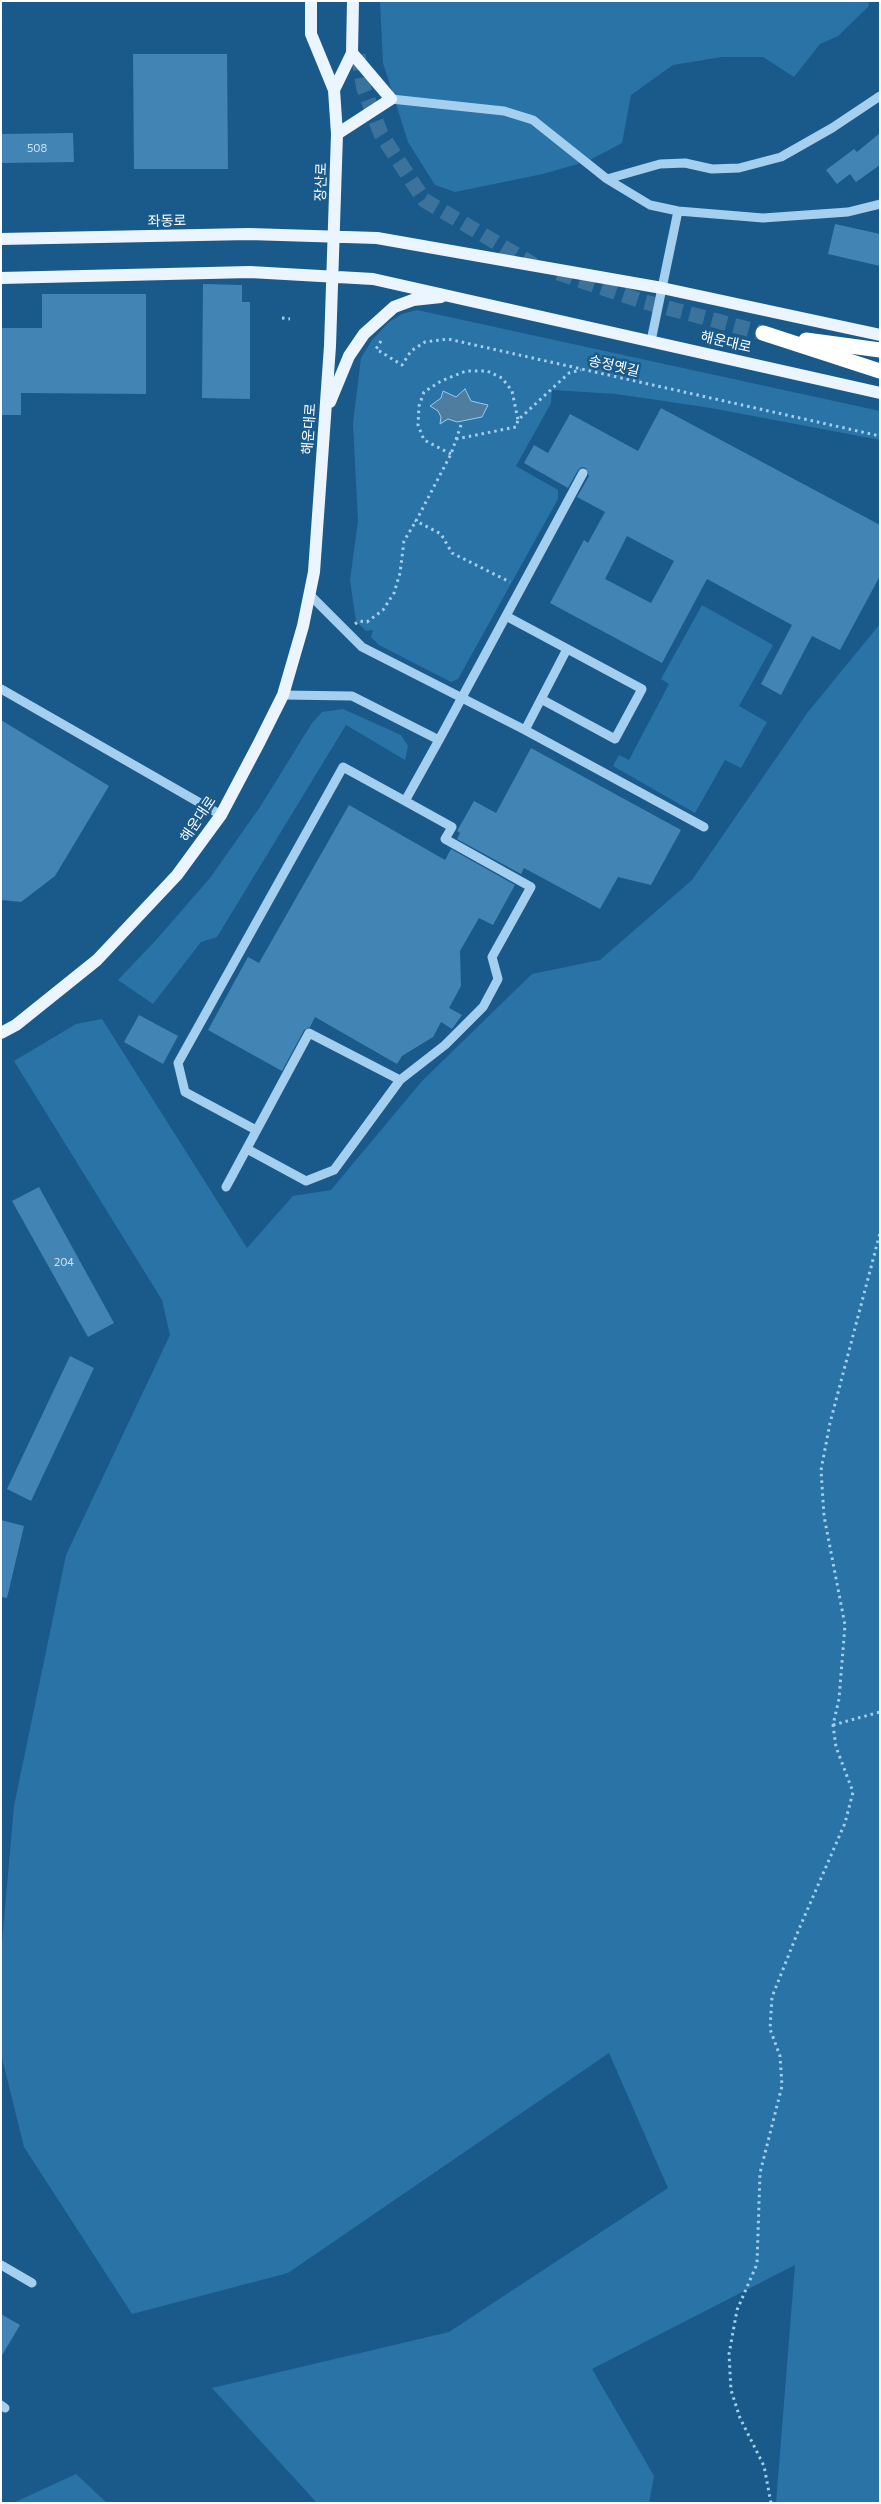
<!DOCTYPE html>
<html>
<head>
<meta charset="utf-8">
<style>
	body { margin:0 }
	#map { position:relative; width:881px; height:2504px; overflow:hidden; background:#195a8b; font-family:Commissioner,sans-serif }
	canvas { display:block }
	.frame { position:absolute; inset:0; border:2px solid #fff; pointer-events:none }
</style>
</head>
<body>
<div id="map">
<canvas width="881" height="2504"></canvas>
<div class="frame"></div>
</div>
<script>
const context = document.querySelector('canvas').getContext('2d');
context.lineJoin = 'round';
function paint(path, color) {
  context.fillStyle = color;
  context.fill(path, 'evenodd');
}
function shape(rows) {
  const path = new Path2D();
  for (const r of rows) {
    path.moveTo(r[0], r[1]);
    for (let i = 2; i < r.length; i += 2) path.lineTo(r[i], r[i + 1]);
  }
  return path;
}
function trace(path, color, width, dash) {
  context.strokeStyle = color;
  context.lineWidth = width;
  context.lineCap = dash ? 'butt' : 'round';
  context.setLineDash(dash || []);
  context.stroke(path);
}
function write(font, color, halo, rows, align = 'center') {
  context.font = font + ' Commissioner,"Noto Sans KR",sans-serif';
  context.lineWidth = 5;
  context.setLineDash([]);
  context.textBaseline = 'middle';
  context.strokeStyle = halo;
  context.fillStyle = color;
  for (const [text, x, y, turn = 0] of rows) {
    context.save();
    context.translate(x, y);
    context.rotate((+turn || 0) * Math.PI / 180);
    context.textAlign = isNaN(turn) ? turn : align;
    if (halo) context.strokeText(text, 0, 0);
    context.fillText(text, 0, 0);
    context.restore();
  }
}
const green = shape([
	[380,1,868,1,869,6,838,36,820,44,794,77,763,57,722,57,673,65,631,95,622,143,588,161,543,174,455,192,435,185,408,142,383,63],
	[417,310,880,411,880,440,711,408,616,394,552,390,551,403,516,466,558,490,558,499,458,679,451,682,379,645,371,637,373,630,366,631,356,621,350,580,358,521,353,423,361,358,372,340,389,322,402,314],
	[702,605,773,645,739,706,767,722,741,768,725,760,695,813,613,766,619,755,629,760,669,684,661,679],
	[880,624,880,2503,776,2503,795,2265,592,2369,654,2476,649,2503,317,2503,212,2388,449,2332,668,2188,609,2053,288,2273,132,2314,24,2147,1,2054,1,1954,14,1806,66,1555,170,1335,162,1300,14,1061,76,1024,102,1019,247,1248,293,1196,331,1190,422,1081,532,974,600,960,692,880,808,712],
	[343,709,401,735,408,746,405,760,346,725,217,937,201,942,153,1004,118,980,157,939,210,878,260,807,312,723,322,712],
	[76,2474,107,2503,13,2503]
]);
const water = shape([
	[465,389,471,401,488,405,482,417,457,422,448,419,440,424,441,417,438,411,430,406,441,398,443,391,456,397,465,389]
]);
const building = shape([
	[133,54,227,54,228,169,134,169],
	[73,133,74,162,1,163,1,134],
	[880,133,880,165,856,182,850,174,837,184,826,170,854,149,857,152],
	[835,224,880,234,880,266,828,254],
	[203,284,242,285,242,302,250,302,250,399,202,398],
	[42,294,146,294,146,394,21,393,21,415,1,415,1,328,42,328],
	[661,408,880,525,880,576,840,650,812,636,781,695,761,684,792,625,707,579,662,663,550,603,584,540,588,543,605,512,577,497,589,476,586,468,582,467,578,470,568,488,524,463,534,445,548,453,570,414,638,451],
	[627,536,674,561,651,603,605,579],
	[1,720,109,786,55,876,21,902,1,900],
	[531,748,681,830,651,885,618,877,600,909,524,868,521,874,457,839,460,833,457,831,474,801,496,813],
	[349,805,445,860,451,849,515,885,493,925,479,918,460,951,461,986,449,1008,462,1015,452,1029,441,1022,433,1037,402,1056,397,1064,315,1017,310,1027,304,1030,282,1071,208,1030,248,957,259,963],
	[139,1015,178,1036,163,1064,124,1042],
	[39,1187,114,1323,88,1337,12,1201],
	[70,1356,94,1368,31,1501,7,1489],
	[1,1520,24,1526,7,1598,1,1597],
	[1,2314,20,2325,1,2357]
]);
const highwayTunnel = shape([
	[358,55,364,89,381,134,424,200,534,265],
	[558,273,645,302,763,333]
]);
const path = shape([
	[282,318,290,319],
	[381,341,376,349,402,365,411,351,425,342,448,339,880,436],
	[461,425,451,454,416,521,441,534,452,553,510,582],
	[456,439,516,427,518,420,569,373,581,370],
	[451,454,424,440,418,425,419,406,424,392,441,381,466,371,487,371,502,378,512,391,518,420],
	[355,624,359,621,367,622,383,610,394,593,400,573,404,541,416,521],
	[833,1725,880,1712],
	[771,2503,764,2466,740,2418,731,2390,729,2354,737,2310,757,2264,760,2173,782,2086,780,2056,770,2029,772,1997,799,1929,845,1823,853,1792,836,1747,833,1725,839,1699,845,1625,824,1516,821,1470,830,1423,880,1233]
]);
const minor = shape([
	[391,99,504,111,533,120,607,179,660,164,685,163,712,169,739,168,781,157,832,128,880,96],
	[607,179,650,205,678,211,763,218,848,212,880,204],
	[651,341,678,211],
	[310,595,362,647,525,730,704,827],
	[506,616,642,689,615,739,541,699],
	[1,689,221,815],
	[525,730,567,649],
	[439,740,583,473],
	[256,1130,185,1092,178,1063,343,767,405,801],
	[247,1149,306,1181,334,1170,400,1080],
	[226,1187,309,1033,400,1080,445,1045,483,1007,498,979,492,957,531,887,445,839,452,827,405,801,439,740,352,696,283,695],
	[1,2265,32,2283],
	[1,2405,5,2408]
]);
const major = shape([
	[334,90,352,53,353,1],
	[337,134,391,99,352,53],
	[1,239,249,234,377,238,662,288,880,335],
	[1,278,250,272,373,279,880,393],
	[330,402,349,356,364,334,394,307,413,300,441,297],
	[1,1033,16,1025,97,960,177,875,221,815,259,743,283,695,303,626,314,572,330,346,337,134,334,90,311,34,311,1]
]);
const highway = shape([
	[763,333,880,371],
	[806,340,880,350]
]);
const numberNames = [
	["508",37,148],
	["204",64,1262]
];
const streetNames = [
	["장산로",321,182,-88],
	["좌동로",167,221,-1],
	["해운대로",726,342,13],
	["송정옛길",614,366,13],
	["해운대로",309,429,-86],
	["해운대로",198,819,-56]
];
paint(green, '#2973a7');
paint(water, '#4f7da0');
trace(water, '#96ccf0', 1);
paint(building, '#4284b3');
trace(highwayTunnel, '#3c739c', 15, [15, 8]);
trace(path, '#a4cfee', 3, [2.5, 4]);
trace(minor, '#a4cfee', 9);
trace(major, '#eaf5ff', 12);
trace(highway, '#fff', 15);
write('11px', '#d0e0ec', null, numberNames);
write('14px', '#fff', '#195a8b', streetNames);
</script>
</body>
</html>
